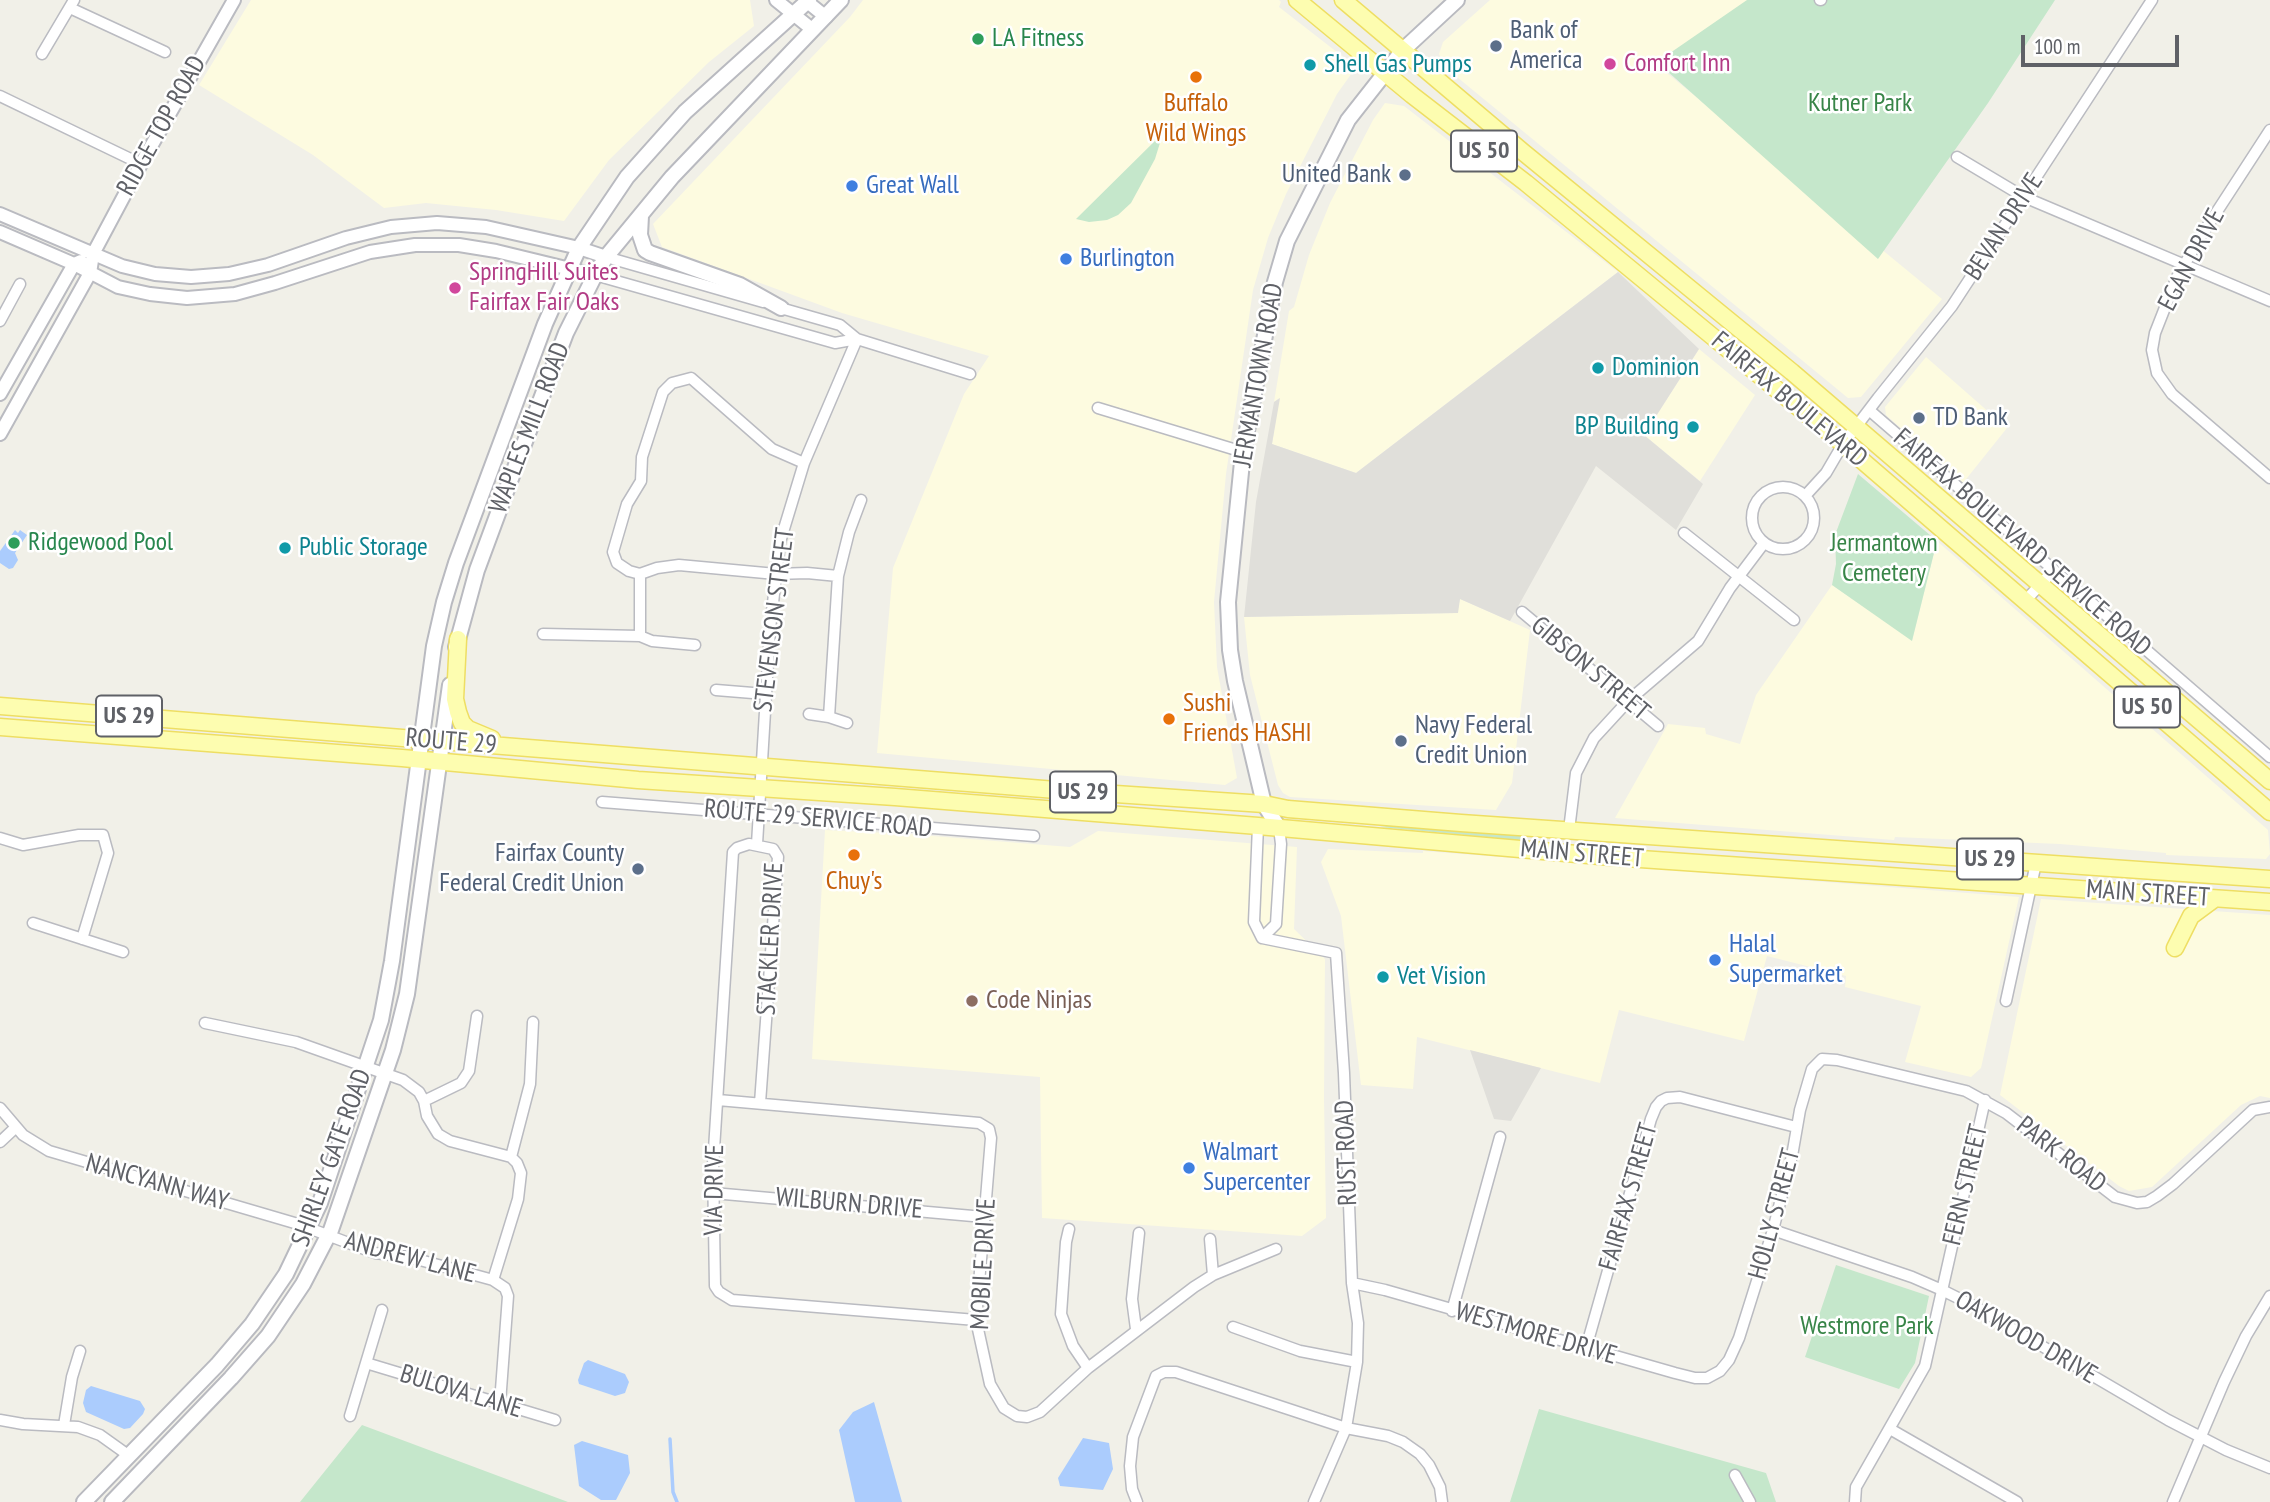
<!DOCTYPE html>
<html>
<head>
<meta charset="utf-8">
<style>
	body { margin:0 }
	#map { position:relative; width:2270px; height:1502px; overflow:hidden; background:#f1f0e8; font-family:"PT Sans Narrow",sans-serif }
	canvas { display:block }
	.scale { position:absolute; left:2021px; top:35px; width:158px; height:32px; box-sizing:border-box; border:4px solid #5f6167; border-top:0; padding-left:9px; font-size:21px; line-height:24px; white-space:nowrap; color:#5f6167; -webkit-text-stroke:5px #fff; paint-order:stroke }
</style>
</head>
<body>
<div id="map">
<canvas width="2270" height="1502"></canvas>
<div class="scale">100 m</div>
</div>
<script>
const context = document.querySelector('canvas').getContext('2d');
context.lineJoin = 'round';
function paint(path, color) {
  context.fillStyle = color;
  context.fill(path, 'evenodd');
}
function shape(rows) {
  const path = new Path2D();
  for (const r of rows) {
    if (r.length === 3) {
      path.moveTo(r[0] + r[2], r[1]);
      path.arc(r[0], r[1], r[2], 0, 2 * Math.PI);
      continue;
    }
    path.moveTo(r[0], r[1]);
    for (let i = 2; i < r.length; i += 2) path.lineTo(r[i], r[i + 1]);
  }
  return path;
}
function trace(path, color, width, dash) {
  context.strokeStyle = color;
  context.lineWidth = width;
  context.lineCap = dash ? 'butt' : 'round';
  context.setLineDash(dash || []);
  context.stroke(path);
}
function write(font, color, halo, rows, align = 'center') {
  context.font = font + ' "PT Sans Narrow",sans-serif';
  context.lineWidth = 5;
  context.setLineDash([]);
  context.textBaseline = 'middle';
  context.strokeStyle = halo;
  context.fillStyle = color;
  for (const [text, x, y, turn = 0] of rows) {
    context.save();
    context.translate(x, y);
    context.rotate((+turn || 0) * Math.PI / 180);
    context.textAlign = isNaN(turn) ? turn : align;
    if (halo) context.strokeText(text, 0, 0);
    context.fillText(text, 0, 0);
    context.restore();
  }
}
const commercial = shape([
	[251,0,750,0,754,26,709,62,609,160,564,221,496,210,426,203,384,208,313,155,199,85],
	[863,0,1279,0,1281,2,1279,7,1351,63,1354,70,1337,94,1286,194,1268,238,1253,290,1226,474,1214,602,1217,667,1237,778,1225,785,877,753,893,568,964,394,989,356,842,313,662,247,653,224,850,17],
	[1490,0,1753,0,1656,64,1942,299,1861,397,1848,398,1446,68,1439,54,1443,42],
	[1385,103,1404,106,1618,272,1356,473,1272,444,1279,398,1274,402,1289,311,1294,307,1309,255,1330,203,1373,120],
	[1699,349,1755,395,1700,481,1644,435],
	[1926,357,2007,428,1963,483,1886,415,1885,407],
	[1937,541,2268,830,2270,854,2266,859,2166,855,2166,853,2060,844,1895,837,1894,840,1615,818,1668,724,1705,728,1706,734,1740,744,1756,695,1832,585,1912,640],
	[1460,599,1530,630,1512,783,1496,810,1290,797,1283,793,1278,785,1250,675,1244,617,1457,613],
	[825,830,908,834,1070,847,1098,831,1297,847,1294,929,1325,959,1324,1099,1326,1218,1302,1236,1042,1218,1040,1077,812,1059],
	[1328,849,1423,853,1423,851,2019,897,1981,1068,1971,1077,1905,1062,1921,1006,1845,987,1846,976,1767,956,1744,1041,1619,1010,1600,1083,1417,1037,1413,1089,1361,1085,1341,916,1321,862],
	[2041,899,2270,915,2270,1098,2260,1096,2241,1105,2152,1187,2129,1191,2119,1186,2000,1095]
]);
const industrial = shape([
	[1618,272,1699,349,1644,435,1703,484,1676,530,1596,466,1510,621,1460,599,1458,613,1244,617,1256,502,1274,402,1280,398,1272,444,1356,473],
	[1470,1050,1541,1068,1511,1121,1494,1119]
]);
const green = shape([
	[1747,0,2055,0,1988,103,1878,259,1657,62],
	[1163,133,1155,159,1131,203,1118,215,1107,220,1089,222,1076,219],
	[1858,474,1937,541,1912,641,1832,585,1836,564,1835,535],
	[1404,824,1520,834,1523,835,1523,839,1518,840,1380,827],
	[1836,1265,1929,1296,1915,1363,1899,1389,1805,1357],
	[1539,1409,1766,1473,1776,1502,1510,1502],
	[362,1425,568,1502,300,1502]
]);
const water = shape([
	[15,530,18,533,20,530,27,535,15,553,18,560,13,568,9,569,0,563,0,551],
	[588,1360,625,1374,629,1382,625,1393,615,1396,579,1384,578,1380,584,1363],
	[91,1386,140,1401,145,1409,143,1414,130,1428,124,1429,86,1412,83,1403,86,1390],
	[874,1402,902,1502,855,1502,839,1430,853,1412],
	[1083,1438,1109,1443,1113,1469,1103,1490,1060,1486,1058,1478],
	[582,1441,628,1455,630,1473,616,1500,601,1500,579,1486,574,1445]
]);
const stream = shape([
	[670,1439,673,1492,677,1502]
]);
const minor = shape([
	[1820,0,1821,0],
	[70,8,165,52],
	[42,54,74,0],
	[0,96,141,164],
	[2270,130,2203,233,2177,277,2155,333,2152,350,2157,373,2172,394,2270,478],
	[1957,157,2024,197,2270,301],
	[606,257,763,302],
	[595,275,835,343,857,339],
	[777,307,840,325,857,339,970,374],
	[0,321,20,284],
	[1098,408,1243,452],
	[1869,410,2270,757],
	[804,463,772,449,691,378,672,383,663,392,642,457,641,481,627,504,613,552,617,563,629,571,640,574,657,568,679,565,776,574,807,573,838,576],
	[1783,518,31],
	[1805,496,1826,473,1843,444,1878,398,1952,306,2152,0],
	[1684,533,1794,620],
	[640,574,640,636,652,641,695,645],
	[2025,601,2054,570],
	[1522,612,1658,726],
	[543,634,640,636],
	[716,690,765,694],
	[809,714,829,717,847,723],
	[829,717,838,576,849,532,861,500],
	[602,802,1034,836],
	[1258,826,1254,922,1262,938,1276,924,1281,844,1279,828],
	[1569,830,1576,773,1594,738,1628,701,1698,641,1730,588,1764,543],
	[0,838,23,845,79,835,103,835,108,853,82,939],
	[757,844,770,629,780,542,804,463,857,339],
	[33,923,123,952],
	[1262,938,1336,953,1344,1073,1352,1283,1358,1323,1357,1362,1346,1428,1314,1502],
	[2006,1001,2036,863],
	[205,1023,296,1042,403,1080,419,1092,424,1101,427,1116,438,1134,450,1141,511,1157],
	[718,1100,979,1123,989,1129,991,1138,976,1320,990,1384,1004,1408,1017,1416,1027,1417,1040,1412,1088,1368,1194,1287,1213,1275,1276,1249],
	[424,1101,461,1083,469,1071,477,1016],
	[760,1103,778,857,773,849,749,844,737,848,733,852,713,1165,715,1286,719,1292,732,1300,976,1320],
	[0,1108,23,1135,49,1151,298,1224,375,1253,409,1257,493,1280,505,1288,508,1296,500,1403],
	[0,1142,15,1128],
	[511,1157,530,1084,533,1022],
	[713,1193,984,1217],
	[1069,1229,1066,1242,1061,1314,1073,1346,1088,1368],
	[1773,1230,1912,1277,1942,1290,1972,1305,2168,1420,2226,1450,2270,1468],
	[1210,1239,1213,1275],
	[493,1280,518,1199,521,1173,517,1163,511,1157],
	[1352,1283,1385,1290,1675,1373,1695,1378,1707,1378,1720,1371,1729,1360,1739,1338,1773,1230,1792,1156,1800,1110,1812,1069,1822,1059,1837,1060,1966,1091,2006,1113,2115,1197,2137,1203,2147,1202,2157,1196,2173,1184,2253,1110,2270,1107],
	[1452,1311,1500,1137],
	[1233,1327,1300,1351,1357,1362],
	[1136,1329,1132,1299,1139,1233],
	[1586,1348,1651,1119,1656,1107,1661,1101,1667,1098,1680,1097,1796,1127],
	[366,1363,555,1420],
	[350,1416,382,1310],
	[0,1420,23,1424,78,1427,100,1435,128,1455],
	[64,1425,72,1377,80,1351],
	[1890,1429,2017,1502],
	[1735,1475,1750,1502],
	[1137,1502,1132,1489,1130,1466,1133,1437,1156,1376,1164,1372,1176,1372,1346,1428,1388,1436,1403,1442,1420,1454,1429,1465,1440,1487,1442,1502],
	[1855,1502,1856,1487,1925,1366,1985,1100],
	[2173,1502,2224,1382,2246,1336,2270,1296]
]);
const tertiary = shape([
	[776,0,813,30],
	[805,0,826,17],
	[0,214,122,266,155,274,191,277,229,274,268,265,346,238,391,227,437,223,486,227,579,248,606,257],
	[0,232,74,264,118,287,150,294,187,298,235,294,275,283,370,252,415,245,459,245,496,251,595,275],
	[0,394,74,264,81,261],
	[0,434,90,273,93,254,141,164,234,0]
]);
const secondary = shape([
	[641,216,640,235,645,250,650,253,740,285,781,308],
	[456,647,477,570,507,489,566,333,595,275,606,257,672,177,841,0],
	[1279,828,1264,804,1235,681,1230,650,1228,602,1243,452,1275,282,1287,241,1348,120,1403,50,1457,0],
	[84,1502,217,1365,252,1324,286,1274,320,1203,381,1020,392,961,434,646,444,602,456,563,545,324,579,248,627,177,685,112,809,0],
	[112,1502,231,1378,268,1336,303,1284,331,1230,393,1050,407,994,450,685]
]);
const primary = shape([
	[1297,0,1412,95,1526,183,1843,444,2270,812],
	[1343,0,1523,152,1792,372,2270,781],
	[458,639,455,699,458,712,462,723,468,729,492,739],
	[0,706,1056,790,1264,804,1288,809,1461,823,2270,879],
	[0,727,402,758,638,780,895,797,1258,826,1611,857,2270,902],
	[2175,948,2191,916,2214,899]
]);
const markers = [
	[978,39,7,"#2e9e5b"],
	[1496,46,7,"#5c6f8a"],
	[1610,64,7,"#d1479c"],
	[1310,65,7,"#0f9aa8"],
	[1196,77,7,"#e8710a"],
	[1405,175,7,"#5c6f8a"],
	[852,186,7,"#3f7fe0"],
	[1066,259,7,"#3f7fe0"],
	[455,288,7,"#d1479c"],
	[1598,368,7,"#0f9aa8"],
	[1919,418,7,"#5c6f8a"],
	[1693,427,7,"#0f9aa8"],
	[14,543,7,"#2e9e5b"],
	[285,548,7,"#0f9aa8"],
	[1169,719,7,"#e8710a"],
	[1401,741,7,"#5c6f8a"],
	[854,855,7,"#e8710a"],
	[638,869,7,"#5c6f8a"],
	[1715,960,7,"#3f7fe0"],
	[1383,977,7,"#0f9aa8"],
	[972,1001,7,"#8d6e63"],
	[1189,1168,7,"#3f7fe0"]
];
const shields = [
	[1484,151,66],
	[2147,707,66],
	[129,716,66],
	[1083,792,66],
	[1990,859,66]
];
const shieldNames = [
	["US 50",1484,151],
	["US 50",2147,707],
	["US 29",129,716],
	["US 29",1083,792],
	["US 29",1990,859]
];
const serviceNames = [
	["Bank of",1510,31],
	["America",1510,61],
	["United Bank",1391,175,"right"],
	["TD Bank",1933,418],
	["Navy Federal",1415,726],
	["Credit Union",1415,756],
	["Fairfax County",624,854,"right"],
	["Federal Credit Union",624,884,"right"]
];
const leisureNames = [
	["LA Fitness",992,39],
	["Ridgewood Pool",28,543]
];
const hotelNames = [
	["Comfort Inn",1624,64],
	["SpringHill Suites",469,273],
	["Fairfax Fair Oaks",469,303]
];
const cultureNames = [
	["Shell Gas Pumps",1324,65],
	["Dominion",1612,368],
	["BP Building",1679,427,"right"],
	["Public Storage",299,548],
	["Vet Vision",1397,977]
];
const foodNames = [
	["Buffalo",1196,104],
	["Wild Wings",1196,134],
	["Sushi",1183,704,"left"],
	["Friends HASHI",1183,734,"left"],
	["Chuy's",854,882]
];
const parkNames = [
	["Kutner Park",1860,104],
	["Jermantown",1884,544],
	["Cemetery",1884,574],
	["Westmore Park",1867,1327]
];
const streetNames = [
	["RIDGE TOP ROAD",162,126,-61],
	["BEVAN DRIVE",2004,227,-57],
	["EGAN DRIVE",2192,260,-62],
	["JERMANTOWN ROAD",1259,375,-80],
	["FAIRFAX BOULEVARD",1789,400,40],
	["WAPLES MILL ROAD",530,428,-69],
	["FAIRFAX BOULEVARD SERVICE ROAD",2022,543,41],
	["STEVENSON STREET",775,620,-83],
	["GIBSON STREET",1590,669,40],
	["ROUTE 29",451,742,5],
	["ROUTE 29 SERVICE ROAD",818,819,5],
	["MAIN STREET",1582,854,5],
	["MAIN STREET",2148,894,4],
	["STACKLER DRIVE",771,939,-87],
	["RUST ROAD",1347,1153,-92],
	["PARK ROAD",2061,1155,38],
	["SHIRLEY GATE ROAD",332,1158,-70],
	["NANCYANN WAY",157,1183,16],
	["FERN STREET",1966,1185,-77],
	["VIA DRIVE",715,1190,-89],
	["FAIRFAX STREET",1629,1197,-74],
	["WILBURN DRIVE",849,1204,5],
	["HOLLY STREET",1775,1214,-75],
	["ANDREW LANE",410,1258,15],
	["MOBILE DRIVE",984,1264,-87],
	["WESTMORE DRIVE",1536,1334,16],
	["OAKWOOD DRIVE",2026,1338,30],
	["BULOVA LANE",461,1392,17]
];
const shopNames = [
	["Great Wall",866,186],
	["Burlington",1080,259],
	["Halal",1729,945],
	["Supermarket",1729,975],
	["Walmart",1203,1153],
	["Supercenter",1203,1183]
];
const educationNames = [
	["Code Ninjas",986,1001]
];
paint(commercial, '#fdfbe0');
paint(industrial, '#e0dfda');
paint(green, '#c5e7cb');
paint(water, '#abccfd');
trace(stream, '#abccfd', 3.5);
trace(minor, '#babbc1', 13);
trace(tertiary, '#babbc1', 16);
trace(secondary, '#b9bac0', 18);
trace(primary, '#eede63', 19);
trace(minor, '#fff', 10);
trace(tertiary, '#fff', 12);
trace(secondary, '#fff', 14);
trace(primary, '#fdfdb0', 16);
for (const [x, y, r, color] of markers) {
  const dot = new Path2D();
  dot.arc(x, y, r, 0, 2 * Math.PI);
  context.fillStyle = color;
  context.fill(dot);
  trace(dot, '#fff', 2.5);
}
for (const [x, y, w] of shields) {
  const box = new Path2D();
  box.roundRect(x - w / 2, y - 20.5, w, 41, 5);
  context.fillStyle = '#fff';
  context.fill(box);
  trace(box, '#5f6167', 2);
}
write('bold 24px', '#5f6167', null, shieldNames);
write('26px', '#4e5e75', '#fff', serviceNames, 'left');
write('26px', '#27864d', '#fff', leisureNames, 'left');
write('26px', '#b23c85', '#fff', hotelNames, 'left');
write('26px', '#0d838f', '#fff', cultureNames, 'left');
write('26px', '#c56008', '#fff', foodNames);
write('26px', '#388548', '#fff', parkNames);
write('26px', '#5f6167', '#fff', streetNames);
write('26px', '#366cbe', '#fff', shopNames, 'left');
write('26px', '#785e54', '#fff', educationNames, 'left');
</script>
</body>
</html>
